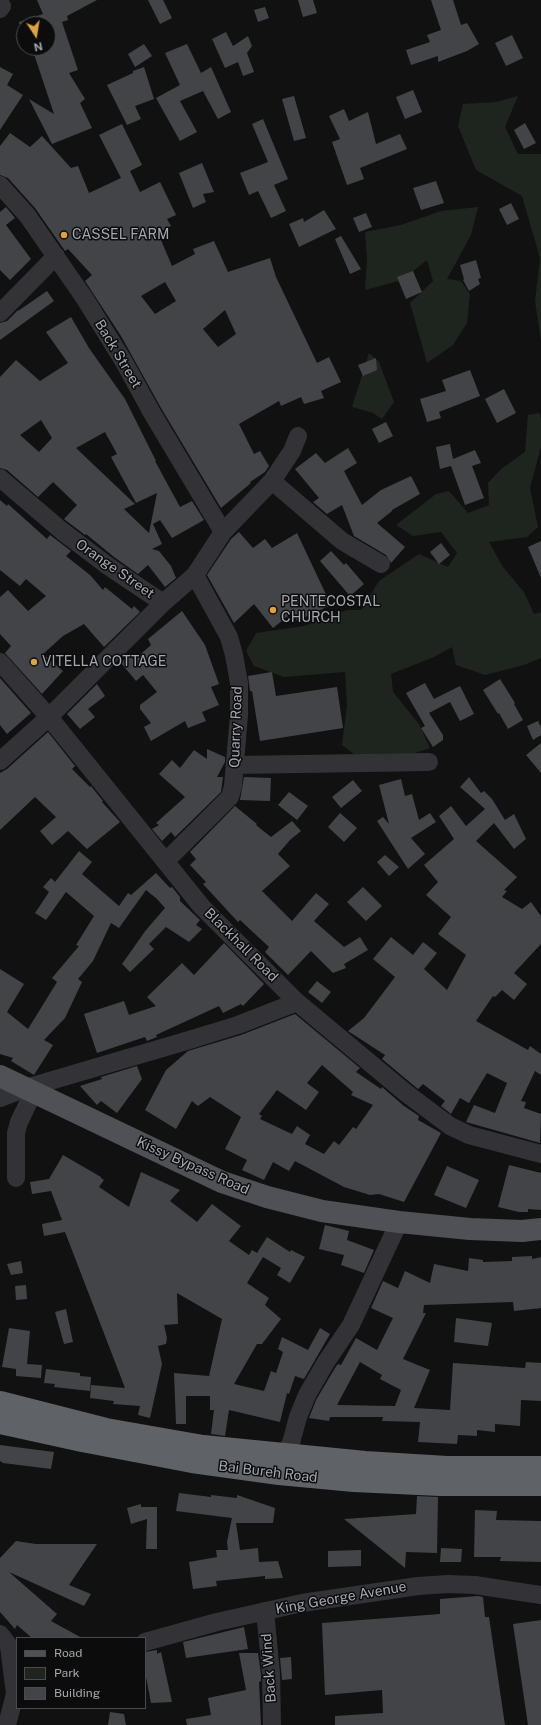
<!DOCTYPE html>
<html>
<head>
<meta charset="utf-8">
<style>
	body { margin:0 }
	#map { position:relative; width:541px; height:1725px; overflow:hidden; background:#111112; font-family:"Public Sans",sans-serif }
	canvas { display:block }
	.legend { position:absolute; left:16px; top:1637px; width:130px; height:72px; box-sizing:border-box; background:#0c0c0d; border:1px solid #494b4f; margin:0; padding:5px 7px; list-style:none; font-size:12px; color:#a4a9b1 }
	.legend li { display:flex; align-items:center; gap:8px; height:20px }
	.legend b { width:20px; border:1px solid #494b4f }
	.north { position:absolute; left:16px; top:16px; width:40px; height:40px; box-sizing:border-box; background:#0c0c0d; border:1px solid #494b4f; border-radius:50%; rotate:168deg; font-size:11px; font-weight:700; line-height:16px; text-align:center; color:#a4a9b1 }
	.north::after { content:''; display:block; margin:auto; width:14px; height:18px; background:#dba440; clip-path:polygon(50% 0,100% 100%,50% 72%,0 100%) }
</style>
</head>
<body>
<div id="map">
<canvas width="541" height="1725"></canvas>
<ul class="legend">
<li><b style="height:5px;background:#4f5156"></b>Road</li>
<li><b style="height:11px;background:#1e251f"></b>Park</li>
<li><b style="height:11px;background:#434447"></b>Building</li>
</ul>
<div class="north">N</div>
</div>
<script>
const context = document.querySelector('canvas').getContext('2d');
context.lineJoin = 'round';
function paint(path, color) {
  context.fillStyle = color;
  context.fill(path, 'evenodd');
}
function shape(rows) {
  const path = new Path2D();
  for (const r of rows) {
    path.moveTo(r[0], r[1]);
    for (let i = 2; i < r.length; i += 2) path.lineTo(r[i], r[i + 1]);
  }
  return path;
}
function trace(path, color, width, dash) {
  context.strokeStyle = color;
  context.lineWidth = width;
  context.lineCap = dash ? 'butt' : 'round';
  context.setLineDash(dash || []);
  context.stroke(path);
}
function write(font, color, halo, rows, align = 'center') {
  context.font = font + ' "Public Sans",sans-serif';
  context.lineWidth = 3;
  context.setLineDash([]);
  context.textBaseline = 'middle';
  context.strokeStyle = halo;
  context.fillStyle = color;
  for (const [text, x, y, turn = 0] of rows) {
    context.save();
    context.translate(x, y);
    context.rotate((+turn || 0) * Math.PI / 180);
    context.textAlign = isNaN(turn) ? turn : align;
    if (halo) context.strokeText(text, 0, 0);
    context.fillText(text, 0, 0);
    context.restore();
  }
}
const green = shape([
	[518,96,505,127,518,154,541,154,541,342,535,301,540,258,522,196,476,170,458,126,463,104,496,102],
	[478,207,471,235,447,279,461,281,470,294,467,323,453,345,427,363,410,303,433,281,427,260,402,280,365,290,367,259,365,232,401,225,441,211],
	[369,353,379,362,394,402,382,419,373,413,352,407],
	[539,413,541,419,541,447,530,488,538,527,527,537,489,542,503,567,524,592,534,614,541,612,541,658,524,665,485,675,456,665,452,647,434,657,391,674,393,692,419,724,430,748,409,755,354,754,342,745,347,705,345,672,284,677,254,666,246,651,256,633,304,626,347,610,361,610,379,581,419,554,448,567,457,553,441,532,413,536,396,525,436,494,449,491,468,513,489,505,488,483,501,469,525,452,528,415]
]);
const building = shape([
	[37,0,97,0,67,16,68,20,62,22,78,70,69,73,85,99,80,103,92,128,52,144,29,99,54,114,32,48,48,48,48,24,19,24,19,22,43,14],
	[148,0,163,0,172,18,160,24],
	[298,0,313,0,317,13,303,17],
	[431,0,453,0,461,25,467,23,479,44,467,51,438,62,438,56,411,65,406,50,430,42,427,35,441,30],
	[265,7,269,18,258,22,254,10],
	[226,32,233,46,248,36,252,46,247,53,254,72,243,76,238,62,225,68,212,39],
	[512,35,523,58,506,66,495,43],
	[144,44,152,56,135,67,128,54],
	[187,44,201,73,211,67,231,112,218,119,203,91,180,101,197,132,180,141,156,98,180,85,165,53],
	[0,67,13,74,7,85,23,95,0,130],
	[144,67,154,99,135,106,141,119,127,125,107,85,133,73,133,71],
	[413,90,422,112,405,119,396,97],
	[294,96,306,138,294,141,282,99],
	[344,109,349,121,368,112,376,144,400,134,407,149,360,168,364,179,347,185,332,142,340,139,329,116],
	[263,119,288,179,274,185,286,211,271,218,258,191,249,195,240,173,268,162,252,124],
	[525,123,536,143,524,149,514,130],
	[122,124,142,165,130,171,140,192,160,182,176,215,167,219,171,226,158,233,172,266,195,254,193,249,214,241,228,272,270,258,276,277,317,363,329,357,341,382,321,391,324,398,304,404,301,397,281,406,279,401,239,424,254,454,260,451,269,466,265,472,250,482,251,483,221,508,161,408,121,336,85,281,92,275,68,249,65,251,35,208,8,178,0,175,0,146,10,133,30,147,42,136,71,168,78,166,89,193,121,178,99,135],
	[165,282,176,301,155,314,141,296],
	[225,310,236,334,218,347,203,329],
	[202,163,214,192,203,194,206,202,193,208,179,173],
	[436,181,444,203,421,210,413,188],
	[511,203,519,219,507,225,499,209],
	[6,207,15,218,6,225,31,259,10,280,0,270,0,212],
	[324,210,336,229,299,247,289,224,303,218,304,222],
	[366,213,372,227,359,232,353,218],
	[341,236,361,269,350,274,335,239],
	[476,260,481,278,478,279,480,284,469,291,463,280,464,279,460,265],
	[413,271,422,292,406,299,397,277],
	[47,291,54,301,0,340,0,323,7,321,18,310,18,311],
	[71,317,89,348,125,399,156,461,155,461,180,507,192,501,204,520,172,538,160,520,153,524,162,544,152,549,159,551,171,566,176,578,165,587,148,565,138,574,114,557,86,534,85,535,64,519,77,505,53,482,38,497,7,470,0,468,0,377,16,360,40,381,68,363,46,332],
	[41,420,52,438,39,452,20,435],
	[105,432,117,454,111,457,136,503,157,493,149,533,124,509,135,504,76,448],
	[376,358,377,370,363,376,358,365],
	[470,370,480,396,439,412,441,418,427,422,420,399,446,391,442,380],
	[504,389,516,413,497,423,485,399],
	[386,422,393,436,379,443,372,429],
	[450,444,453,459,475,450,481,463,472,466,484,498,465,505,451,466,440,469,436,447],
	[348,448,357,463,344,471,362,505,381,490,411,476,420,494,392,510,392,511,377,523,405,547,391,563,386,555,354,536,342,505,327,514,313,502,319,498,295,469,316,453,325,463],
	[0,500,7,506,8,504,47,539,50,535,71,551,66,556,90,575,103,590,105,587,132,609,134,606,140,612,104,647,84,624,63,636,43,654,63,671,42,694,5,653,11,646,0,634,0,597,8,590,28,611,46,596,26,579,20,586,0,570],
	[239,532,253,548,265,539,272,548,297,533,331,605,297,621,293,612,273,628,254,604,234,623,207,575,231,539],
	[541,541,541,578,528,547],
	[441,543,450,555,439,564,430,552],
	[331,551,344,565,346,563,364,584,350,596,320,561],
	[182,611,205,645,219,684,211,687,219,705,202,712,206,721,188,728,185,721,151,741,144,727,151,723,140,709,140,705,157,692,143,675,136,681,121,663,129,655,134,660,151,645,148,639],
	[272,672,276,696,337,687,343,728,260,741,252,691,250,691,248,676],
	[0,678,31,713,7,734,0,725],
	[500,679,515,703,514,704,523,720,508,729,499,713,498,714,483,690],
	[425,683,434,699,460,686,474,714,460,721,450,702,429,713,443,735,443,740,433,747,421,728,425,726,406,693],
	[97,684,105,696,88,709,95,717,80,729,67,714],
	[538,721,541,727,541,735,533,740,527,726],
	[48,732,75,766,72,769,90,787,91,786,103,801,102,802,120,822,87,849,68,831,52,845,40,831,56,817,35,797,0,830,0,773,7,769],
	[541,743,541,773,526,755],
	[207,749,225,757,225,762,217,777,223,777,221,792,175,837,171,832,162,841,152,829,159,825,156,823,185,797,159,774,172,760,180,768,194,750,207,759],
	[244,777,271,778,270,801,240,800],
	[469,777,481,793,484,791,492,799,505,820,514,814,526,839,514,849,494,823,476,841,517,877,504,890,507,891,502,897,522,909,531,902,541,916,541,944,514,973,527,984,514,1000,502,990,495,997,493,996,476,1021,528,1050,530,1046,541,1054,541,1075,535,1071,521,1101,526,1102,524,1108,541,1114,540,1143,466,1122,474,1105,495,1113,507,1083,487,1073,469,1103,460,1098,451,1114,441,1106,445,1101,423,1084,418,1089,382,1059,385,1055,348,1031,364,1018,395,977,373,959,391,937,413,955,423,942,437,953,424,969,447,990,466,955,438,934,451,917,426,895,438,882,424,865,454,839,439,816,451,806,466,826,485,809,460,787],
	[401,779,405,796,412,794,419,820,430,813,436,822,411,838,425,854,408,869,377,821,383,817,389,824,379,785],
	[353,780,362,791,341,808,332,797],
	[289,792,308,806,297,820,278,805],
	[235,806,257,824,256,825,271,837,292,821,301,831,290,840,278,854,290,866,262,891,292,921,316,893,329,904,314,921,344,947,360,937,368,950,344,964,346,968,333,973,311,951,288,975,265,952,269,947,240,920,238,922,203,884,206,882,190,865,196,859,190,852],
	[340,813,357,828,344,842,328,827],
	[79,851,92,862,82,874,119,906,128,893,131,895,156,873,170,888,172,887,180,897,180,901,200,920,196,925,202,929,189,942,166,927,149,944,154,949,130,972,122,964,146,930,165,908,157,899,146,890,119,928,111,923,93,961,78,979,82,982,65,1018,44,1040,53,1045,34,1075,11,1061,13,1058,0,1054,0,969,24,984,7,1012,28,1029,57,982,52,978,79,946,76,945,94,916,66,892,46,920,35,913,49,892,43,887,51,878,55,882],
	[385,855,399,867,389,876,377,862],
	[363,887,382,906,366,921,347,902],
	[224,943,264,984,243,1006,241,1004,223,1013,219,1006,156,1035,157,1037,147,1041,145,1037,97,1053,84,1014,124,1001,129,1015,156,1006,147,997,182,963,194,975],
	[317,981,331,992,322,1003,308,992],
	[295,1014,360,1068,356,1072,381,1089,382,1087,404,1106,419,1116,418,1120,441,1133,404,1202,379,1194,370,1195,344,1187,295,1161,289,1171,273,1162,264,1180,242,1170,247,1160,225,1149,241,1117,210,1097,198,1106,192,1101,176,1129,145,1110,166,1070,188,1051,241,1035],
	[322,1065,353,1092,351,1095,373,1105,356,1129,353,1127,339,1145,334,1141,324,1154,305,1144,310,1135,297,1126,292,1134,260,1119,262,1116,259,1114,277,1090,306,1110,319,1092,307,1083],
	[137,1066,142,1079,117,1113,101,1101,97,1105,80,1086,102,1079,101,1077],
	[63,1155,101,1177,101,1178,104,1180,99,1187,129,1207,141,1172,180,1190,170,1201,197,1222,212,1204,229,1217,241,1226,229,1241,249,1255,252,1250,257,1253,267,1237,290,1252,291,1250,305,1257,290,1283,277,1275,281,1268,263,1257,247,1283,269,1298,265,1305,281,1319,262,1344,257,1344,234,1384,264,1391,271,1371,276,1373,283,1352,278,1349,282,1337,308,1350,320,1328,330,1334,304,1379,295,1376,289,1394,287,1393,280,1422,229,1410,225,1436,211,1434,214,1410,210,1410,210,1396,186,1396,186,1424,176,1424,174,1373,209,1376,222,1319,177,1293,178,1324,164,1325,167,1338,166,1344,158,1346,162,1364,150,1418,138,1415,140,1406,113,1404,114,1401,90,1398,91,1385,125,1388,65,1232,44,1236,42,1224,62,1220,51,1191,32,1194,30,1182,49,1179],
	[509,1165,541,1173,541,1210,528,1209,528,1212,519,1212,498,1207],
	[447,1166,479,1180,466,1208,434,1195],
	[325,1225,349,1231,347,1240,374,1250,364,1273,341,1265,344,1255,319,1249],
	[532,1256,532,1259,541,1257,541,1308,514,1311,513,1302,424,1305,423,1313,426,1313,403,1359,430,1370,414,1408,450,1410,453,1363,525,1368,526,1362,541,1363,541,1401,521,1400,520,1426,495,1424,495,1432,477,1430,477,1436,458,1435,457,1444,418,1442,420,1422,382,1421,383,1417,330,1417,329,1421,309,1418,316,1400,335,1368,338,1364,341,1365,356,1338,377,1350,393,1318,371,1308,383,1281,398,1288,405,1271,430,1283,434,1264,468,1271,469,1258,483,1260,483,1262,512,1261,512,1257],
	[360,1362,382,1375,380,1379,401,1390,395,1406,337,1405],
	[21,1261,23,1273,11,1275,7,1264],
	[26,1285,27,1299,16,1300,15,1286],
	[66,1309,73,1342,64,1344,55,1312],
	[456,1318,492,1323,488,1346,454,1342],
	[9,1328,30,1331,27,1364,42,1365,41,1378,16,1376,16,1369,2,1367],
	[46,1369,80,1373,80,1376,91,1377,90,1391,54,1387,55,1384,44,1383],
	[0,1445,54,1452,51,1469,3,1463,0,1461],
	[179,1493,211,1497,211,1495,237,1498,237,1495,275,1508,273,1523,236,1523,240,1550,258,1548,259,1562,278,1561,283,1578,265,1579,265,1576,216,1581,217,1586,193,1589,189,1562,217,1557,216,1550,228,1550,227,1542,232,1518,176,1511],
	[417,1496,438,1497,437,1553,406,1552,405,1568,344,1519,416,1514],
	[141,1504,141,1507,157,1507,157,1549,146,1549,147,1519,131,1524,127,1508],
	[475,1510,497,1511,496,1520,541,1521,541,1562,500,1561,501,1557,474,1557],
	[16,1541,36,1544,97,1544,69,1585,91,1594,84,1606,9,1572,57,1614,51,1621,82,1638,32,1638,17,1625,15,1629,0,1612,0,1558],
	[441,1548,462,1549,461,1562,440,1562],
	[361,1550,361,1566,328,1567,328,1551],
	[478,1596,483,1597,485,1617,489,1617,505,1725,335,1725,335,1716,383,1713,382,1690,325,1695,322,1623,440,1614,440,1599],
	[541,1620,541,1725,528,1725,513,1624],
	[244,1627,248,1649,186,1658,183,1642],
	[157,1650,157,1654,161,1652,172,1702,151,1703,145,1672,145,1652],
	[239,1653,258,1653,261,1674,261,1681,259,1682,261,1725,187,1725,186,1719,211,1715,208,1698,246,1690],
	[291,1657,292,1679,282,1680,280,1658],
	[110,1712,124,1714,126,1725,108,1725]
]);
const minor = shape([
	[0,9,2,6],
	[0,185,27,215,85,299,124,362,152,413,223,532],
	[0,313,56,256],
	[0,478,62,531,108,566,163,603],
	[272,481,342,541,381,564],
	[0,662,49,717,202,907,297,1002,406,1093,450,1126,469,1135,541,1154],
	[0,761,49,717,163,603,195,575,223,532,272,481,292,451,298,436],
	[235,765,429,762],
	[166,861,230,797,233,786,239,715,239,683,234,655,229,637,195,575],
	[0,1098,26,1088,186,1041,238,1025,297,1002],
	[16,1178,16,1133,19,1122,34,1091],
	[284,1455,291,1443,298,1417,307,1395,326,1362,351,1325,399,1222],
	[265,1611,271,1673,272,1725],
	[0,1634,9,1646,15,1694,7,1725],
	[145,1642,217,1622,302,1603,418,1586,448,1584,475,1585,541,1595]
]);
const major = shape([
	[0,1076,222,1182,267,1197,322,1211,399,1222,470,1229,522,1231,541,1229]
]);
const highway = shape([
	[0,1402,106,1429,203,1446,365,1462,447,1467,541,1467],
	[0,1423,82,1441,192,1462,279,1474,354,1481,440,1485,541,1485]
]);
const markers = [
	[64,235,4,"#dba440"],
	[273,610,4,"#dba440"],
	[34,662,4,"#dba440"]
];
const poiNames = [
	["CASSEL FARM",72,235],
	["PENTECOSTAL",281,602],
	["CHURCH",281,618],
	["VITELLA COTTAGE",42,662]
];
const streetNames = [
	["Back Street",118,354,59],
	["Orange Street",115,569,35],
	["Quarry Road",236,727,-88],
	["Blackhall Road",241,945,45],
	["Kissy Bypass Road",193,1166,24],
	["Bai Bureh Road",268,1472,7],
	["King George Avenue",341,1598,-10],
	["Back Wind",269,1668,-94]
];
paint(green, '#1e251f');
paint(building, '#434447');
trace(minor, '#333337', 18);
trace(major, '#4f5156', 22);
trace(highway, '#5f6267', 22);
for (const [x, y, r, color] of markers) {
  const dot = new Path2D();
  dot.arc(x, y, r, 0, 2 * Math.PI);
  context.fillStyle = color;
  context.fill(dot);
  trace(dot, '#0c0c0d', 1.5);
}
write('14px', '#a4a9b1', '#0c0c0d', poiNames, 'left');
write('14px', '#a4a9b1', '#0c0c0d', streetNames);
</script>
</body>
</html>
